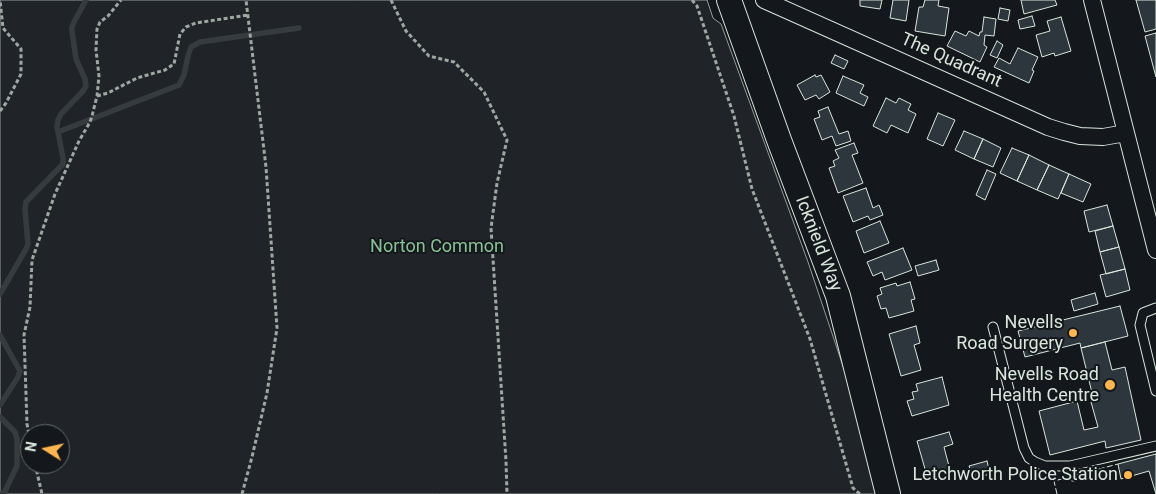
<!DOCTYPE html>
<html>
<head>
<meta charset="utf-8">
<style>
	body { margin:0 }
	#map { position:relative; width:1156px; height:494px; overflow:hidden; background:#14181c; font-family:Roboto,sans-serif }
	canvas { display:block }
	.north { position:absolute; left:20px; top:424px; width:50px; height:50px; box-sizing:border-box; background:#14181c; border:1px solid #626a69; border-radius:50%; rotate:280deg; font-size:14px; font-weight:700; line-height:20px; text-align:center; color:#d8e6dc }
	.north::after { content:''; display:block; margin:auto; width:18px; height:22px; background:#ffb74d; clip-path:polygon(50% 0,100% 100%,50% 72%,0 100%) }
</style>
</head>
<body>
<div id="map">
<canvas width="1156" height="494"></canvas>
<div class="north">N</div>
</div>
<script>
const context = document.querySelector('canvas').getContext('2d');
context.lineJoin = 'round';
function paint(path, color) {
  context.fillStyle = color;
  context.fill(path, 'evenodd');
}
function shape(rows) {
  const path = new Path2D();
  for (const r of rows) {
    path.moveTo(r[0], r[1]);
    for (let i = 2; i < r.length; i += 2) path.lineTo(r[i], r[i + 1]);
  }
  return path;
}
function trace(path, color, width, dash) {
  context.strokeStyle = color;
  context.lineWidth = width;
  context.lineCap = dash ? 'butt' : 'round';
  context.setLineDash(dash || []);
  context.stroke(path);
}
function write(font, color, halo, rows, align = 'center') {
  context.font = font + ' Roboto,sans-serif';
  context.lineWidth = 4;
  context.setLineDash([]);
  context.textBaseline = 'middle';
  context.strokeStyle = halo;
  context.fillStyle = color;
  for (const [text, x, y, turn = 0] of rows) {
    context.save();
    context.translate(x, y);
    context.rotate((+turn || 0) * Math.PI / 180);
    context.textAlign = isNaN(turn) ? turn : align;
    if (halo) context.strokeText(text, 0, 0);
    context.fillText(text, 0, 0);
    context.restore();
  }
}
const green = shape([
	[0,0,707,0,713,18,721,24,808,262,848,381,879,494,0,494,0,0],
	[30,434,60,434,60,464,30,464,30,434]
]);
const stream = shape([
	[58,132,179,85,184,75,188,56,191,47,200,42,299,28],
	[0,294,26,249,28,244,25,210,26,202,63,164,63,158,57,127,58,120,61,114,83,91,86,86,85,79,76,59,72,31,72,27,74,22,86,0],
	[0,335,20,371,18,377,0,405],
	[0,417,15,432,17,439,17,466,5,491,2,494]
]);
const building = shape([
	[860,0,882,0,880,9,860,6,860,0],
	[893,0,909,0,906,21,890,18,893,0],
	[925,0,939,0,938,6,949,8,945,36,915,31,919,7,923,7,925,0],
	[1021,0,1055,0,1057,5,1024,14,1021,0],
	[1136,0,1156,0,1156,29,1145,32,1136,0],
	[1000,8,1010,10,1008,21,998,19,1000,8],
	[1032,16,1035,26,1020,29,1018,20,1032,16],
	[984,17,996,19,994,36,985,35,984,45,987,47,980,62,947,46,955,31,966,36,969,31,979,36,980,32,982,32,984,17],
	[1061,17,1071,51,1055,56,1054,53,1042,57,1036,35,1050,31,1047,21,1061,17],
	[1156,33,1156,77,1145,36,1156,33],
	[997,41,1003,45,997,58,990,55,997,41],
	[1018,48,1038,57,1032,70,1034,71,1029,83,994,67,999,58,1010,64,1018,48],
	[835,55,848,61,844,69,831,63,835,55],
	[815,75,816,77,821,75,830,92,819,99,816,95,805,100,797,85,815,75],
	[843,76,864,85,860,93,868,97,864,106,836,93,843,76],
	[886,98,896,103,899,98,911,104,908,110,916,114,908,133,891,125,887,133,873,126,886,98],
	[828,107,839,134,848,131,851,141,836,146,832,136,822,140,814,119,820,117,818,111,828,107],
	[938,113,955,120,943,146,927,139,938,113],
	[964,131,983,139,974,159,955,150,964,131],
	[983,139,1001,148,993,167,974,159,983,139],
	[854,143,858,153,852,155,863,183,838,193,829,168,835,166,833,161,839,158,835,150,854,143],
	[1012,148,1029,155,1017,181,1000,173,1012,148],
	[1029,155,1049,165,1037,190,1017,181,1029,155],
	[1049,165,1069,174,1058,199,1037,190,1049,165],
	[987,170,996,174,985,200,976,195,987,170],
	[1069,174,1091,184,1083,202,1061,193,1069,174],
	[866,188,873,208,879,205,883,215,870,220,868,216,853,222,843,196,866,188],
	[1107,205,1113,226,1089,232,1084,211,1107,205],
	[880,221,889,243,864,253,856,231,880,221],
	[1113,226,1119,247,1100,252,1095,231,1113,226],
	[1119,247,1125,269,1106,274,1100,252,1119,247],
	[903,248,912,270,885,280,882,272,873,276,867,262,903,248],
	[936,260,939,270,918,276,915,266,936,260],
	[1125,269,1130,290,1106,297,1100,275,1125,269],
	[910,282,915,299,911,300,914,311,889,318,886,308,881,309,877,296,882,294,880,288,896,283,897,286,910,282],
	[1095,293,1098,304,1074,311,1071,300,1095,293],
	[1120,306,1128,336,1081,348,1080,343,1025,357,1018,331,1120,306],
	[916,326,920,343,914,345,921,370,901,376,889,334,916,326],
	[1105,342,1112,370,1125,367,1141,440,1106,448,1105,441,1050,455,1039,411,1077,401,1084,430,1098,427,1091,402,1094,401,1081,348,1105,342],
	[942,377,949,405,912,416,907,401,914,399,912,392,918,391,916,384,942,377],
	[949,432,953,444,944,447,950,470,927,476,917,441,949,432],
	[1156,454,1156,494,1149,471,1121,479,1118,464,1156,454],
	[987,461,990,474,973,479,969,466,987,461]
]);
const path = shape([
	[391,0,406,31,429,56,454,62,484,92,507,140,497,183,491,228,506,461,507,494],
	[692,0,697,6,734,116,752,189,810,339,853,488,860,494],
	[97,96,108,93,137,78,165,70,174,64,180,34,186,27,196,23,248,15],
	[0,111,6,103,21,74,21,49,3,28,0,0],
	[30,440,27,424,24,335,30,307,32,260,55,194,79,141,90,122,92,116,97,96,99,76,96,50,97,29,100,22,108,16,121,0],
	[35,464,42,494],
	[242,494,252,457,267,393,277,328,266,167,246,0]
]);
const lane = shape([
	[1156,308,1143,313,1140,325,1156,391],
	[993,327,1024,448,1029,458,1035,462,1045,466,1070,466,1156,446],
	[1070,466,1073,476]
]);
const street = shape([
	[764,0,1048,127,1064,132,1080,136,1103,137,1126,133],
	[1092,0,1156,250]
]);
const secondary = shape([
	[729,0,779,140,838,296,888,494]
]);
const fence = shape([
	[1057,494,1054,481,1118,464]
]);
const markers = [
	[1073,333,5,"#ffb74d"],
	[1110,385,6,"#ffb74d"],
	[1128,475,5,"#ffb74d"]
];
const streetNames = [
	["The Quadrant",951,61,24],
	["Icknield Way",818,244,69]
];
const parkNames = [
	["Norton Common",437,247]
];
const poiNames = [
	["Nevells",1063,323],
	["Road Surgery",1063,344],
	["Nevells Road",1099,375],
	["Health Centre",1099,396],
	["Letchworth Police Station",1118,475]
];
paint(green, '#202428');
trace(green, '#939e99', 1);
trace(stream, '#363b3e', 5.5);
paint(building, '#2c363c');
trace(building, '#d8e6dc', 1);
trace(lane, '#d8e6dc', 11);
trace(street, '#d8e6dc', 18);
trace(secondary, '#d8e6dc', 26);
trace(path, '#9da8a2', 3, [4, 2.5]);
trace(lane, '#14181c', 9);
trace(street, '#14181c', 16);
trace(secondary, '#14181c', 24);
trace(fence, '#d8e6dc', 1, [6, 2.5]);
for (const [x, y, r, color] of markers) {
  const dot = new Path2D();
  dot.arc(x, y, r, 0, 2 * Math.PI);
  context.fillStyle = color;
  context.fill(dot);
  trace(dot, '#14181c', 2);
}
write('18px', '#d8e6dc', '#14181c', streetNames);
write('18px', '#8ac095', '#14181c', parkNames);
write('18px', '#d8e6dc', '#14181c', poiNames, 'right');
</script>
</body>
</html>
